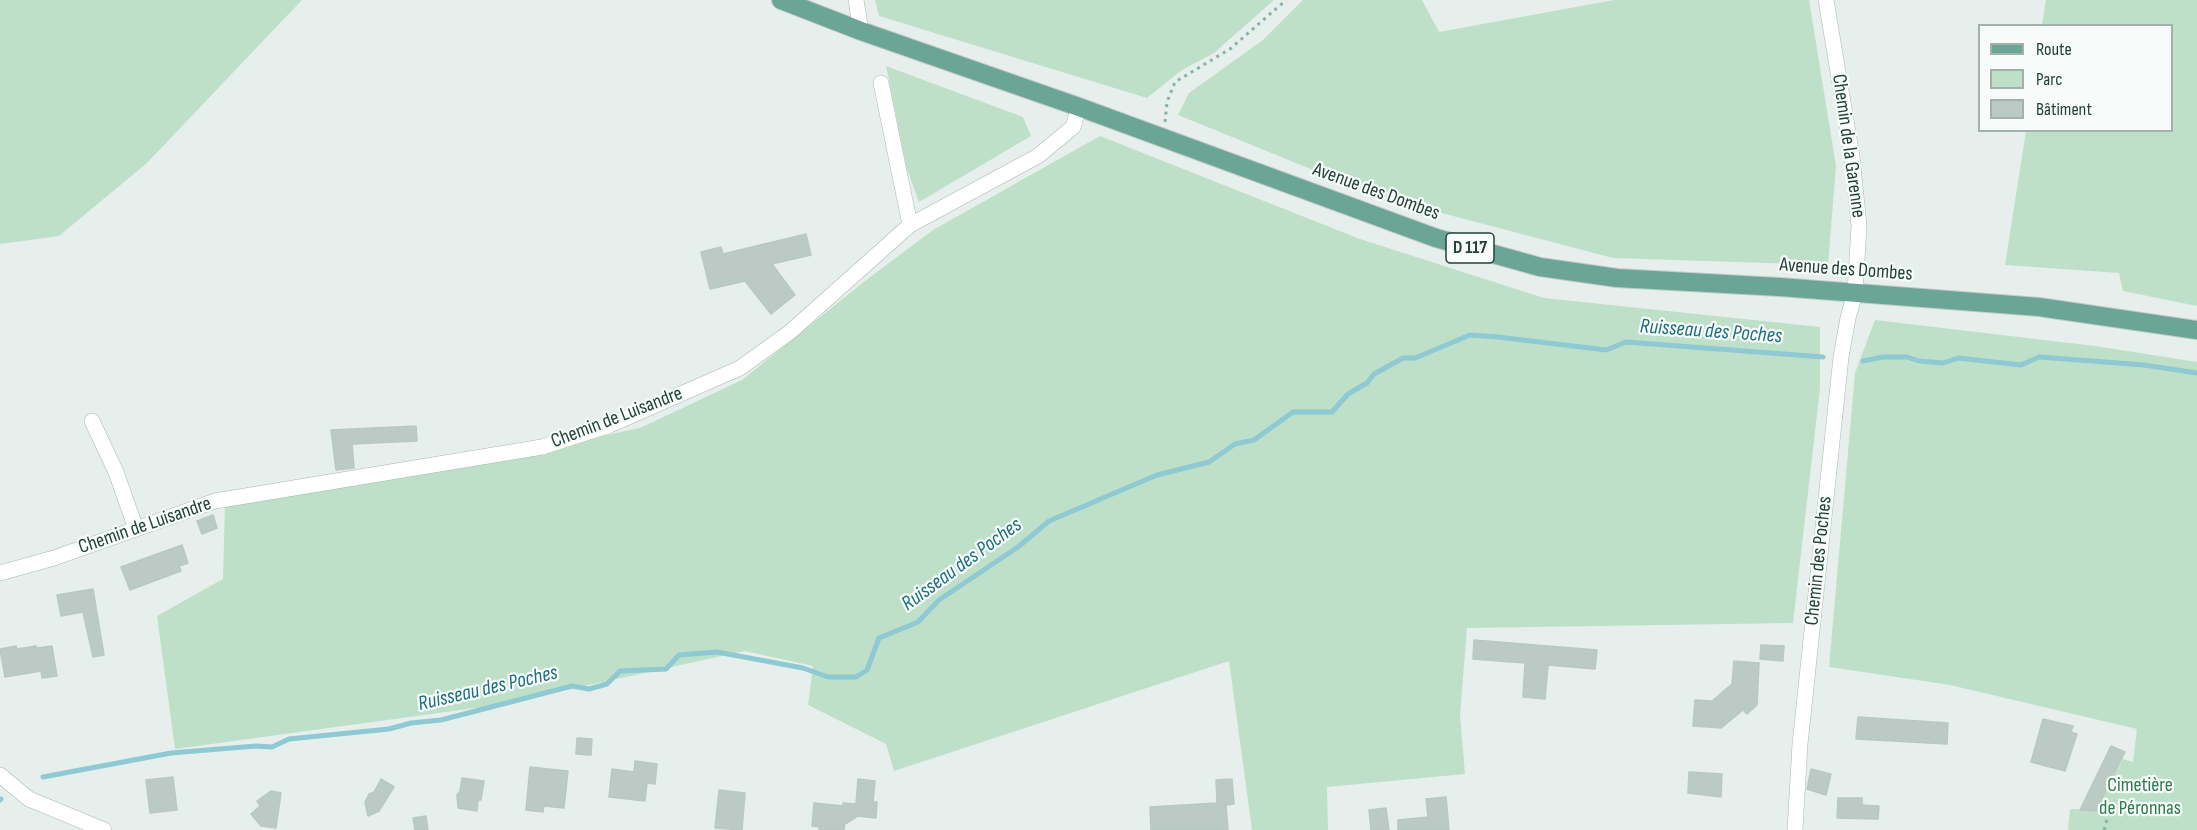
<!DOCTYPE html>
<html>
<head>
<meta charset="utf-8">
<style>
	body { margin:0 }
	#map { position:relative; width:2197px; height:830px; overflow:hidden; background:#e6efeb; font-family:"Sofia Sans Condensed",sans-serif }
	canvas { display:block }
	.legend { position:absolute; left:1978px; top:24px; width:195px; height:108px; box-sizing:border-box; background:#f7fbf9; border:2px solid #a3b1ad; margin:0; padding:8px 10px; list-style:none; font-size:18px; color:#24423a }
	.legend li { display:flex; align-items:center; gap:12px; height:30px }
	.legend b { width:30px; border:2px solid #a3b1ad }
</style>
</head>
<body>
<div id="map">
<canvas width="2197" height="830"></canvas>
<ul class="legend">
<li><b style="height:8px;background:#6aa596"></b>Route</li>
<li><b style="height:16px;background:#bfe0c8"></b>Parc</li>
<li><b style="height:16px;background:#bbcac4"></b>Bâtiment</li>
</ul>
</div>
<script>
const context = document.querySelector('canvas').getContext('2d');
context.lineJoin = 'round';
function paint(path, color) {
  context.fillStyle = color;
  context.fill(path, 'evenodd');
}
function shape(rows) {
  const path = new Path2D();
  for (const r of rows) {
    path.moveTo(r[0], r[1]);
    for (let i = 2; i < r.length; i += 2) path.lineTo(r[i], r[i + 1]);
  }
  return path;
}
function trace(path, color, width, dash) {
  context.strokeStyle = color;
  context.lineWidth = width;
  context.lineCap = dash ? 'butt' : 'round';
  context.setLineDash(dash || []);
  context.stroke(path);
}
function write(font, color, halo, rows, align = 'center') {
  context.font = font + ' "Sofia Sans Condensed",sans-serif';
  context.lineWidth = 4.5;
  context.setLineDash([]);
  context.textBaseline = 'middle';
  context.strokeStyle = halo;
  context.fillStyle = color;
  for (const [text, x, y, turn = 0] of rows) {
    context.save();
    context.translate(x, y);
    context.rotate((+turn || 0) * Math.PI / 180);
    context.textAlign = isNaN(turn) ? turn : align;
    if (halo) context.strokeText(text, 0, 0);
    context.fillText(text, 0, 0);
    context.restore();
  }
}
const green = shape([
	[0,0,302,0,147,163,59,236,0,244],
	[875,0,1274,0,1214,53,1182,70,1147,98,879,16],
	[1303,0,1422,0,1439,32,1614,0,1809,0,1836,166,1828,265,1613,258,1377,196,1178,115,1189,93,1263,40],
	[2046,0,2197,0,2197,306,2123,291,2119,273,2005,265,2026,131,2172,130,2172,26,2042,25],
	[886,66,1023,117,1031,136,919,202,907,169],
	[1100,136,1360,239,1544,298,1820,327,1820,388,1793,623,1467,628,1460,715,1465,774,1327,787,1328,830,1252,830,1229,661,894,771,886,744,808,705,813,666,745,651,497,705,175,749,157,616,223,579,225,503,545,448,640,428,742,380,865,281,933,230],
	[1875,320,2095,346,2197,362,2197,830,2068,830,2070,809,2096,810,2123,759,2133,762,2137,729,1950,685,1829,667,1855,373]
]);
const stream = shape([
	[1863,361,1883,357,1907,357,1919,361,1943,363,1958,358,2021,365,2039,357,2144,365,2197,373],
	[43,777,171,753,256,746,272,747,289,739,389,729,411,723,441,720,572,686,589,689,607,684,620,671,666,669,679,655,717,652,803,668,828,677,856,677,867,670,879,638,918,622,939,600,1018,547,1049,521,1157,475,1209,462,1235,444,1254,440,1293,412,1332,412,1348,394,1367,383,1374,374,1403,358,1415,358,1470,335,1498,337,1606,350,1626,342,1823,357],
	[0,800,1,799]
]);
const building = shape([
	[806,234,811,255,772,264,795,295,771,314,745,281,710,289,701,252,721,247,723,254,806,234],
	[416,426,417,441,352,444,354,468,336,470,331,430,416,426],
	[213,515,217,528,202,534,197,521,213,515],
	[182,545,188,563,179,566,181,571,130,590,121,567,182,545],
	[93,589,104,655,93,657,83,612,61,616,57,595,93,589],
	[1474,640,1597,650,1595,669,1548,665,1545,699,1523,697,1525,663,1473,659,1474,640],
	[1761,645,1784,646,1783,661,1760,659,1761,645],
	[16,646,17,649,36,646,37,648,52,646,57,676,42,678,41,671,5,677,0,649,16,646],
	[1734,661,1759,663,1757,705,1747,714,1743,710,1721,728,1693,726,1695,700,1712,701,1732,684,1734,661],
	[1858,717,1948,723,1947,744,1856,739,1858,717],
	[2043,719,2073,726,2071,732,2077,734,2065,771,2031,762,2043,719],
	[577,738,592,739,591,755,576,754,577,738],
	[2111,746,2125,752,2096,811,2080,810,2111,746],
	[635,761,657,764,655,784,647,783,645,801,609,797,612,769,634,772,635,761],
	[530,767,568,771,564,808,544,806,543,812,526,810,530,767],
	[1811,769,1831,774,1826,795,1807,789,1811,769],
	[1689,772,1722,774,1721,797,1688,793,1689,772],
	[173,777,177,810,150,813,146,780,173,777],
	[462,778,484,781,481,800,478,800,477,811,458,808,457,795,460,791,462,778],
	[381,779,394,787,379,811,368,816,365,802,369,794,374,792,381,779],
	[858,779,875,781,873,802,877,802,876,818,858,816,845,824,844,830,819,830,819,827,812,826,814,803,843,806,843,803,856,804,858,779],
	[1232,779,1234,804,1226,805,1228,830,1151,830,1150,807,1217,803,1216,780,1232,779],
	[719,790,745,793,742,830,715,828,719,790],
	[271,791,281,793,276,828,261,826,251,814,260,806,257,801,271,791],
	[1446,797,1449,830,1398,830,1398,820,1428,817,1426,799,1446,797],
	[1838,798,1862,798,1862,805,1879,806,1878,819,1837,818,1838,798],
	[1386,808,1389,830,1371,830,1369,810,1386,808],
	[426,816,428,830,415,830,413,818,426,816]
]);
const path = shape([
	[1165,122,1167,102,1175,82,1230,49,1286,0],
	[2104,830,2110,808]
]);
const street = shape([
	[856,0,861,31],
	[881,83,910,225],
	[92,421,116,472,136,529],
	[0,573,54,558,215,501,542,447,610,425,740,368,790,332,910,225,1038,156,1073,127,1079,107],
	[0,775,29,799,104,830],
	[1795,830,1800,744,1841,357,1848,318,1855,293,1859,226,1852,156,1826,0]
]);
const primary = shape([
	[781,0,861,31,1079,107,1436,238,1540,267,1617,278,1780,287,2039,307,2197,330]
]);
const shields = [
	[1470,248,48]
];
const shieldNames = [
	["D 117",1470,248]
];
const streetNames = [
	["Chemin de la Garenne",1848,146,82],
	["Avenue des Dombes",1376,192,20],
	["Avenue des Dombes",1846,270,4],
	["Chemin de Luisandre",617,418,-21],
	["Chemin de Luisandre",145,526,-19],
	["Chemin des Poches",1819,561,-84]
];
const parkNames = [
	["Cimetière",2140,786],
	["de Péronnas",2140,809]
];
const waterNames = [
	["Ruisseau des Poches",1711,332,4],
	["Ruisseau des Poches",962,565,-36],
	["Ruisseau des Poches",488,689,-13]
];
paint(green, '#bfe0c8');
trace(stream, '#8ec9d4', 5);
paint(building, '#bbcac4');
trace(building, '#b8c9c2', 1.5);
trace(street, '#a8b8b2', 16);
trace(primary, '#c2cac8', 20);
trace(path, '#86b3a5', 3, [3, 4.5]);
trace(street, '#fff', 15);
trace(primary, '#6aa596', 18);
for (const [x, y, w] of shields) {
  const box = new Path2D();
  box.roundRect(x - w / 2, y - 15, w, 30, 4.5);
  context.fillStyle = '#f7fbf9';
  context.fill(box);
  trace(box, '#24423a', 1.5);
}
write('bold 18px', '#24423a', null, shieldNames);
write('20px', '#24423a', '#f7fbf9', streetNames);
write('20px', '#2d7a4b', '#f7fbf9', parkNames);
write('italic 21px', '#1c6f80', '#f7fbf9', waterNames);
</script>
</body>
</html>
